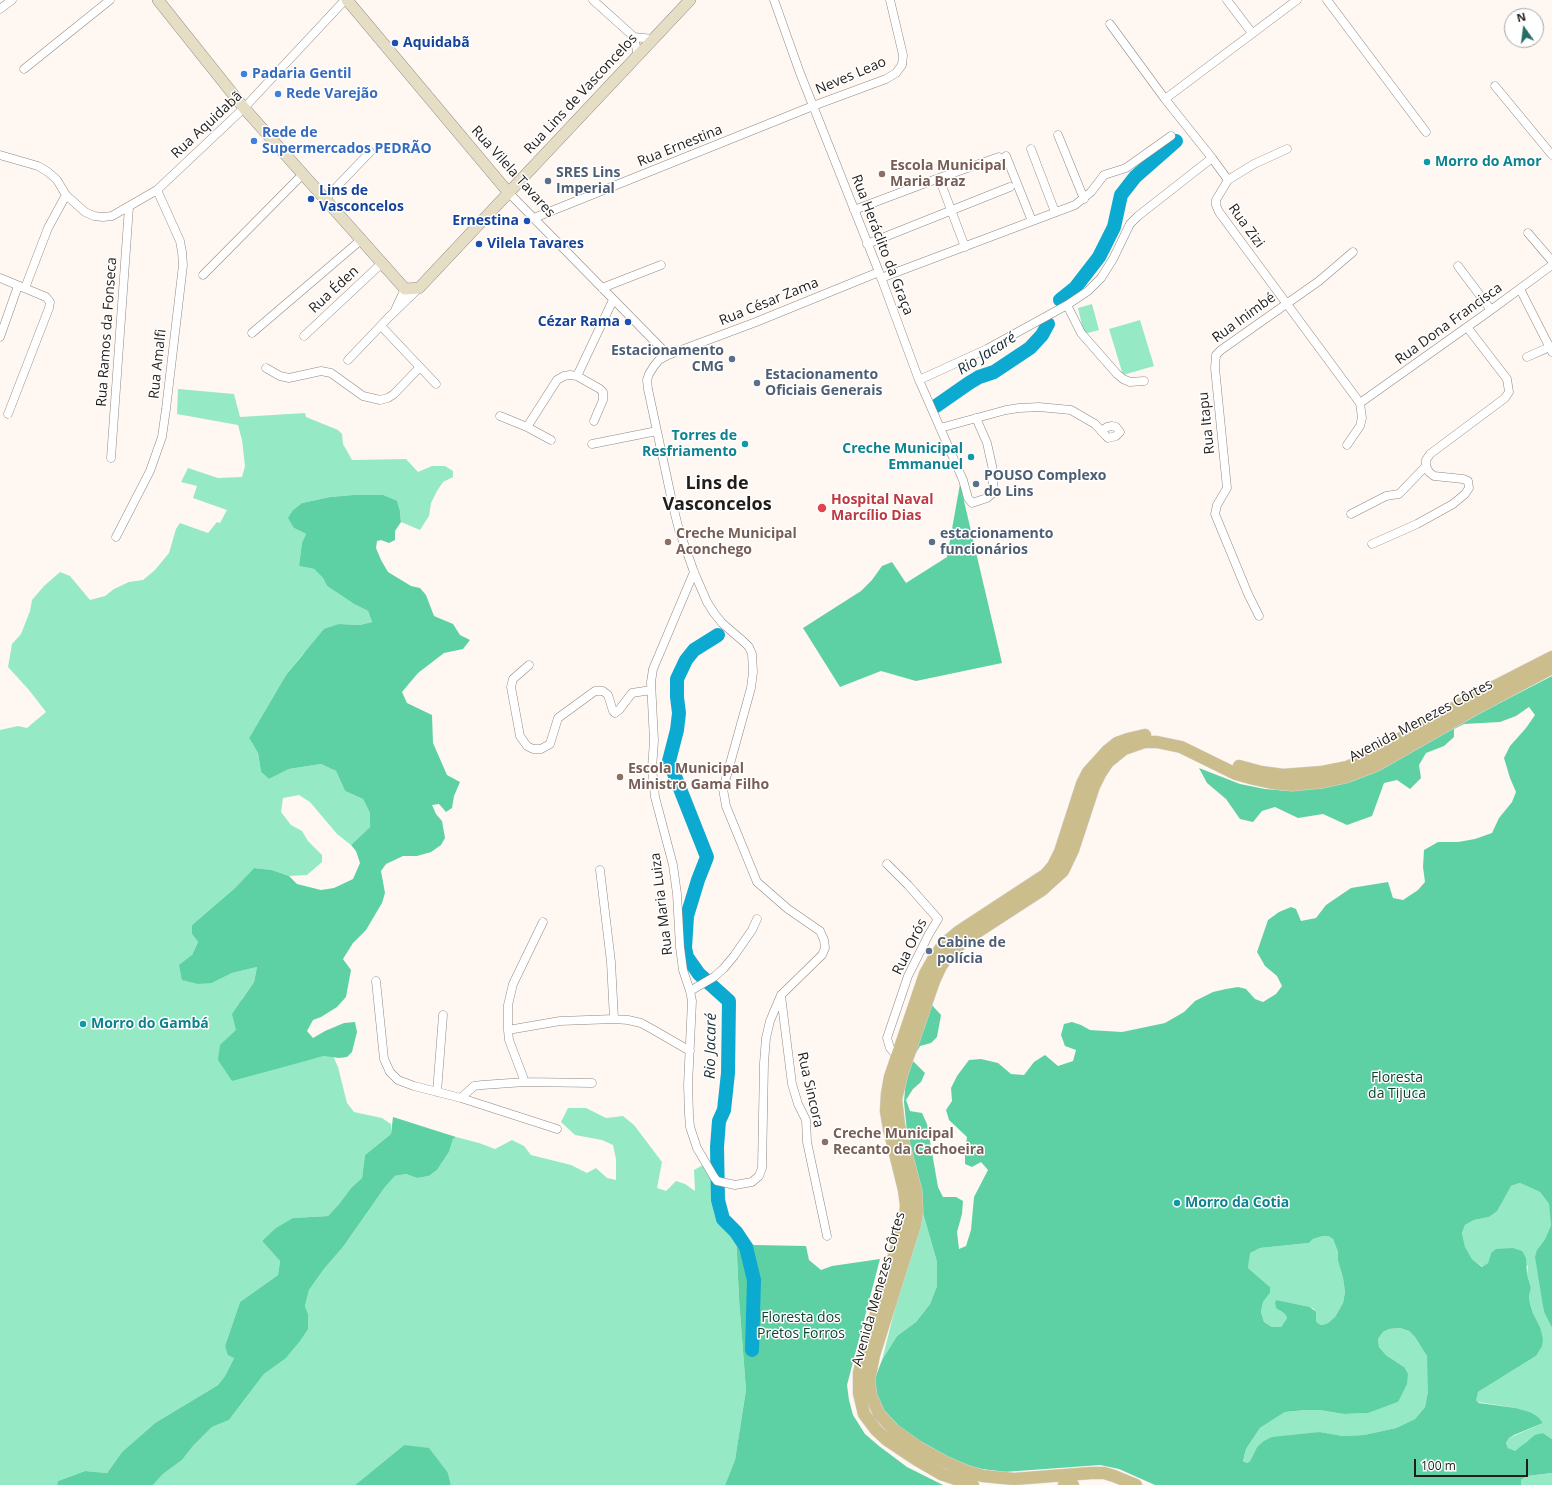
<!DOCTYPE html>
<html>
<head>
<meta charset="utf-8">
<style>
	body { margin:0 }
	#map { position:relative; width:1552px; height:1485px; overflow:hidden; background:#fff7f2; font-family:"Open Sans",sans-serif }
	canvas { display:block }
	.north { position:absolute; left:1504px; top:8px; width:40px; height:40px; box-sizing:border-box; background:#fff; border:1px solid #a6a5a4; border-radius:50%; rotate:346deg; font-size:11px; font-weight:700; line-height:16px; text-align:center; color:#201d1b }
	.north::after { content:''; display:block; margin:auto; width:14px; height:18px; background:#266e65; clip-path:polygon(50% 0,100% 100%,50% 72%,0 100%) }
	.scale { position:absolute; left:1414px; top:1459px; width:114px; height:18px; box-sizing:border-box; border:2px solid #201d1b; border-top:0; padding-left:5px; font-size:12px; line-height:14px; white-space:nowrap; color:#201d1b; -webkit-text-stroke:3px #fff; paint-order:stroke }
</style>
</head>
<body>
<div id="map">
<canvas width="1552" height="1485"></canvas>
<div class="north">N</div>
<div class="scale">100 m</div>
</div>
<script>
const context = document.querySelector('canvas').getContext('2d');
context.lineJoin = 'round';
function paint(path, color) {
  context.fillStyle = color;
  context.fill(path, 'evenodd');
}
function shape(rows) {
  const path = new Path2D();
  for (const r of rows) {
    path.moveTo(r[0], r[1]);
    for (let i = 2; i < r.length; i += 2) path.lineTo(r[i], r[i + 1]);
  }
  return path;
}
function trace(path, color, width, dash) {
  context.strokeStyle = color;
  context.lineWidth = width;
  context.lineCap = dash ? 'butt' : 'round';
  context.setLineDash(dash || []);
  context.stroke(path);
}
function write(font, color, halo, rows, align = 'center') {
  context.font = font + ' "Open Sans",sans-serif';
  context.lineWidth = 3;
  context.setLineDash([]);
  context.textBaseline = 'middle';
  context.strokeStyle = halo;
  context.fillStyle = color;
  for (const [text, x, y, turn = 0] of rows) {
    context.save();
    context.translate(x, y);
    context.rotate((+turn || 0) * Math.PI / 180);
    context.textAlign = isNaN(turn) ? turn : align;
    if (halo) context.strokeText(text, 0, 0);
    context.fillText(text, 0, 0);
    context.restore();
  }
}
const green = shape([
	[1092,304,1099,330,1084,334,1078,308],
	[1140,320,1154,366,1123,375,1109,329],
	[178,389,234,394,240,417,305,413,306,417,338,430,342,434,343,444,352,460,406,459,418,472,432,466,445,466,453,471,453,477,443,482,437,491,431,503,429,516,420,530,401,522,400,512,353,495,330,497,302,503,293,510,294,528,306,534,302,544,299,566,314,569,323,578,327,586,354,604,368,611,372,622,360,625,339,624,302,655,286,675,249,738,258,753,261,772,269,779,289,769,321,764,336,771,345,791,363,799,370,813,370,827,351,845,337,834,310,802,299,795,283,798,281,812,291,825,302,831,308,841,322,855,322,862,307,875,289,876,272,870,254,868,235,888,192,925,192,934,198,942,192,955,212,983,232,973,257,967,254,982,242,999,265,1071,324,1056,333,1056,338,1067,347,1103,354,1112,382,1118,391,1124,391,1134,365,1155,362,1178,351,1188,339,1204,328,1216,293,1218,262,1241,280,1261,278,1275,240,1302,225,1346,234,1358,225,1376,218,1385,155,1423,122,1452,107,1473,85,1471,58,1481,57,1485,0,1485,0,730,18,726,27,728,46,712,29,690,8,667,12,644,21,634,30,611,32,600,44,586,60,572,70,576,90,600,105,596,114,589,129,582,143,580,155,570,169,553,176,529,180,523,208,533,217,522,220,523,227,510,193,498,197,486,181,482,188,468,218,478,242,477,245,466,242,440,238,425,177,414],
	[568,1108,586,1108,606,1118,623,1116,634,1125,662,1162,657,1188,666,1191,676,1181,685,1184,695,1191,694,1170,703,1165,722,1190,722,1218,736,1233,739,1299,746,1390,735,1460,725,1485,451,1485,448,1473,404,1445,355,1485,153,1485,163,1474,182,1460,193,1446,212,1427,229,1420,264,1374,285,1359,308,1314,305,1306,309,1290,324,1269,343,1247,385,1187,395,1176,406,1174,417,1178,429,1176,437,1170,449,1152,453,1139,456,1137,479,1143,495,1149,512,1140,524,1146,531,1155,571,1165,587,1173,596,1168,607,1178,616,1180,616,1159,613,1145,602,1140,575,1135,561,1122],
	[1520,1183,1540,1192,1549,1204,1551,1216,1551,1225,1545,1239,1537,1250,1544,1312,1552,1328,1552,1439,1543,1433,1527,1441,1520,1448,1515,1451,1511,1450,1508,1448,1506,1443,1509,1438,1543,1423,1530,1412,1516,1408,1478,1402,1476,1400,1476,1395,1478,1392,1536,1356,1540,1327,1533,1313,1530,1304,1529,1296,1531,1288,1527,1274,1528,1266,1491,1253,1488,1263,1483,1267,1472,1259,1465,1248,1462,1233,1465,1225,1474,1220,1489,1217,1511,1186],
	[921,1206,937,1262,937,1286,930,1304,916,1322,897,1336,882,1360],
	[1323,1236,1328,1236,1333,1239,1338,1252,1338,1261,1343,1278,1345,1292,1343,1303,1335,1317,1328,1323,1322,1325,1319,1324,1316,1321,1314,1309,1310,1307,1277,1300,1280,1311,1285,1314,1287,1318,1281,1327,1272,1327,1264,1322,1261,1312,1263,1302,1270,1293,1270,1287,1248,1268,1249,1253,1260,1248,1309,1243,1313,1239],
	[1400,1328,1409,1331,1415,1337,1428,1357,1428,1391,1425,1407,1415,1419,1396,1428,1364,1435,1343,1436,1320,1432,1257,1447,1250,1461,1247,1463,1243,1461,1246,1449,1260,1428,1285,1412,1306,1410,1319,1410,1344,1414,1367,1413,1398,1402,1404,1367,1386,1355,1379,1347,1378,1339,1383,1332,1389,1329],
	[1552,1473,1552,1485,1521,1485,1521,1480,1527,1476]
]);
const forest = shape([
	[960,484,1002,663,916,681,881,671,840,687,803,628,861,591,872,580,882,566,892,562,906,583,947,557],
	[353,495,383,495,397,501,400,512,401,522,395,531,395,540,389,543,381,540,377,541,376,548,381,560,388,572,411,586,420,588,426,595,434,616,453,624,460,635,470,640,463,649,444,653,418,673,402,692,407,703,432,715,433,743,447,775,460,782,454,796,452,808,446,812,439,804,432,805,436,814,442,821,445,838,441,845,431,852,417,856,403,856,386,864,381,871,385,893,382,903,366,930,353,943,343,959,351,970,346,997,337,1007,321,1017,313,1020,307,1031,313,1038,325,1031,344,1023,355,1022,357,1032,352,1052,347,1057,339,1058,324,1056,232,1081,218,1060,220,1045,236,1030,232,1014,254,982,257,967,232,973,212,983,198,984,182,980,179,965,192,955,198,942,192,934,192,925,235,888,254,868,272,870,289,876,297,884,321,890,334,888,353,879,360,863,356,851,351,845,370,827,370,813,363,799,345,791,336,771,321,764,289,769,269,779,261,772,258,753,249,738,286,675,324,629,339,624,360,625,372,622,368,611,354,604,327,586,323,578,314,569,299,566,302,543,306,534,294,528,288,518,293,510,302,503,330,497],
	[1552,676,1552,1328,1544,1312,1535,1257,1537,1250,1545,1239,1551,1225,1549,1204,1540,1192,1520,1183,1511,1186,1497,1211,1489,1217,1474,1220,1465,1225,1462,1233,1465,1247,1472,1259,1482,1267,1488,1263,1491,1253,1496,1249,1513,1248,1522,1251,1526,1258,1527,1274,1531,1288,1529,1296,1530,1304,1533,1313,1540,1327,1543,1339,1542,1346,1536,1356,1478,1392,1476,1400,1479,1403,1516,1408,1530,1412,1538,1417,1543,1423,1514,1435,1509,1438,1506,1443,1508,1448,1515,1451,1535,1435,1543,1433,1552,1439,1552,1473,1527,1476,1521,1480,1521,1485,1155,1485,1119,1469,1100,1465,1004,1472,975,1468,951,1460,905,1433,889,1421,875,1398,874,1381,882,1360,897,1336,916,1322,930,1304,937,1286,937,1262,921,1206,909,1152,904,1102,906,1077,931,1004,941,1015,937,1037,931,1043,920,1046,912,1060,925,1073,921,1082,913,1089,906,1100,910,1111,922,1113,927,1124,938,1187,943,1197,956,1197,963,1201,962,1214,957,1232,959,1249,966,1246,971,1230,974,1197,988,1170,981,1162,972,1167,965,1164,965,1150,967,1137,949,1120,946,1110,952,1101,951,1088,957,1076,969,1060,981,1059,998,1063,1011,1074,1024,1075,1034,1062,1045,1055,1058,1066,1073,1061,1076,1050,1065,1046,1061,1035,1064,1024,1072,1022,1081,1025,1090,1030,1122,1032,1165,1023,1184,1012,1195,1001,1213,992,1226,989,1238,987,1246,989,1255,999,1263,1002,1276,994,1282,986,1277,976,1265,966,1257,952,1268,920,1279,912,1291,907,1296,909,1301,921,1316,918,1326,905,1351,888,1388,882,1393,898,1403,900,1418,890,1425,882,1423,867,1424,850,1438,842,1458,842,1475,839,1492,833,1499,818,1512,802,1516,792,1510,778,1504,758,1510,746,1526,728,1535,715,1529,707,1516,716,1500,722,1464,724,1454,729,1454,737,1444,746,1426,753,1419,765,1421,778,1410,789,1397,780,1384,783,1372,816,1347,825,1323,814,1298,818,1275,807,1262,811,1253,822,1240,819,1226,799,1207,783,1199,768,1240,784,1265,789,1291,791,1322,787,1353,781,1375,772,1484,711],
	[1323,1236,1328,1236,1333,1239,1338,1252,1338,1261,1343,1278,1345,1292,1343,1303,1335,1317,1328,1323,1322,1325,1319,1324,1316,1321,1316,1312,1310,1307,1277,1300,1275,1302,1276,1308,1285,1314,1287,1318,1281,1327,1272,1327,1264,1322,1261,1312,1263,1302,1270,1293,1270,1287,1248,1268,1250,1253,1260,1248,1309,1243,1313,1239],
	[1400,1328,1409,1331,1415,1337,1427,1356,1428,1391,1425,1407,1415,1419,1396,1428,1364,1435,1343,1436,1320,1432,1272,1437,1264,1441,1257,1447,1250,1461,1247,1463,1243,1461,1246,1449,1260,1428,1285,1412,1306,1410,1319,1410,1344,1414,1368,1413,1398,1402,1407,1384,1408,1374,1404,1367,1386,1355,1379,1347,1378,1339,1383,1332,1389,1329],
	[393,1117,456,1137,453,1139,449,1152,437,1170,429,1176,417,1178,406,1174,395,1176,385,1187,343,1247,324,1269,309,1290,305,1306,308,1314,308,1329,300,1341,285,1359,264,1374,229,1420,212,1427,193,1446,182,1460,163,1474,153,1485,57,1485,58,1481,85,1471,107,1473,122,1452,155,1423,218,1385,225,1376,234,1358,228,1355,225,1346,240,1302,278,1275,280,1261,262,1241,276,1228,293,1218,328,1216,339,1204,351,1188,362,1178,365,1155,391,1134],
	[736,1233,754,1245,806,1246,809,1260,821,1270,832,1266,880,1259,847,1385,849,1400,853,1415,865,1434,879,1446,907,1467,943,1485,725,1485,735,1460,746,1390,739,1299],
	[404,1445,429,1448,448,1473,451,1485,355,1485]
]);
const river = shape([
	[1060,300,1075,288,1099,257,1114,227,1121,195,1135,177,1176,141],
	[936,406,969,383,979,377,994,372,1030,348,1042,335,1048,324],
	[718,635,694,650,686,660,677,679,677,697,679,713,677,730,669,761,707,857,698,880,687,916,685,948,687,957,699,974,729,1001,728,1073,724,1110,719,1121,717,1147,718,1200,723,1219,736,1232,746,1247,754,1280,752,1350]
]);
const street = shape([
	[593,0,634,37,638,56],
	[774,0,800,73,879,272,919,380,963,480,968,498,972,503,987,498,993,493,993,470,987,443,976,418],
	[1227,0,1252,33],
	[1327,0,1426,132],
	[0,9,12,0],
	[1110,24,1165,99,1212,158,1228,180,1216,200,1216,205,1219,212,1360,403,1362,418,1360,426,1347,445],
	[634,37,653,39],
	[24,69,110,0],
	[1495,86,1552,155],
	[1165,99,1297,0],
	[1058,135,1084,199],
	[1031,149,1055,212],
	[0,155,38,166,48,172,57,180,66,195,85,212,94,216,103,217,112,216,157,190,244,108,345,0],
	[1006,156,1032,221],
	[939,178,965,247],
	[1228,180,1254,164,1287,149],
	[508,192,668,355],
	[325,199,370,152],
	[854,210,939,178,999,157],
	[534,218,813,106,886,79,896,73,902,65,903,55,890,0],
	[1528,233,1552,261],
	[867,244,1010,187],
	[1458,266,1491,310],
	[203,275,303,174],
	[0,278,46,297,50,302,49,308,8,414],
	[881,278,1075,205,1091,192,1104,175,1126,168,1171,136],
	[25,288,48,228,66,195],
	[602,288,661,265],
	[1520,289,1552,352],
	[1067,305,1081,333,1117,374,1123,379,1130,382,1144,381],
	[396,308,405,289],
	[381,326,436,384],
	[252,333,362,239],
	[304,336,382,263],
	[0,337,18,286],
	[1527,357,1552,346],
	[348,360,389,317,419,288],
	[266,368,280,376,289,378,321,371,331,373,363,396,380,400,388,398,394,394,420,367],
	[577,376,613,300],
	[919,380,987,349,1067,305,1088,291,1101,278,1113,259,1130,224,1138,216,1212,158],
	[1360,403,1491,310,1552,265],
	[500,416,527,427,551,440],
	[527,427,557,380,564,376,570,375,577,376,600,389,603,392,603,400,594,421],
	[940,428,1006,410,1019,408,1039,407,1071,410,1095,424,1106,436,1108,438,1116,436,1120,432,1116,427,1112,426,1107,427,1101,431],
	[592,444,657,431],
	[111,458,129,207],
	[1351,514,1386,496,1399,494,1426,466],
	[116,537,150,471,162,437,166,409,183,265,182,252,180,241,157,190],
	[1372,544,1417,524,1453,504,1465,494,1469,488,1468,481,1463,479,1434,476,1429,472,1426,466,1426,460,1430,454,1505,398,1509,392,1507,379,1467,327],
	[694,572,653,669,651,682,654,741,652,768,655,797,673,865,677,894,680,947,683,970,690,991,692,1001,688,1085,689,1114,690,1127,697,1148,714,1177,717,1181,735,1185,752,1182,759,1176,762,1168,764,1063,766,1038,770,1021,781,995,822,955,825,948,824,940,820,931,788,909,757,882,726,806,723,789,751,688,753,672,752,654,749,647,744,642,722,623,714,613,707,602,694,572,679,530,673,506,648,389,647,380,649,374,654,366,659,360,668,355,756,322,879,272],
	[1259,616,1248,594,1215,514,1217,505,1227,488,1215,368,1216,355,1221,350,1319,281,1353,252],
	[529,665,513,679,511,687,520,736,527,746,533,749,541,749,550,744,558,718,595,691,603,691,608,695,613,711,615,713,619,710,632,693,651,690],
	[887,864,908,885,938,919,929,934,908,976,887,1038,890,1048,897,1056],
	[600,870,611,962,614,1019],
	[376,981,384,1059,390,1072,398,1080,414,1086,461,1098,474,1086,482,1085,525,1082,592,1083],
	[690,991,714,977,724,968,734,956,752,930,757,919],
	[781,996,792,1084,798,1104,806,1120,807,1142,827,1236],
	[508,1030,560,1021,614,1019,628,1020,641,1023,652,1029,690,1051],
	[525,1082,509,1040,508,1030,508,1005,513,984,543,922],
	[437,1092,443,1015],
	[461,1098,557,1129]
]);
const secondary = shape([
	[158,0,244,108,405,289,419,288,690,0],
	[347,0,508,192]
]);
const primary = shape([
	[1239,766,1261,772,1283,775,1322,772,1347,767,1361,761,1468,700,1552,657],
	[973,1485,941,1474,917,1460,887,1440,876,1430,864,1414,859,1393,859,1373,864,1352,905,1220,906,1205,904,1190,889,1129,886,1111,887,1094,890,1077,925,974,935,956,943,945,958,932,1045,875,1053,866,1060,852,1082,784,1088,772,1107,751,1117,743,1128,739,1145,735],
	[1064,1485,1073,1485],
	[1136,1485,1114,1476,1104,1473,1091,1473,1014,1479,983,1476,966,1471,945,1462,918,1447,894,1430,879,1414,871,1396,869,1380,874,1355,915,1225,917,1212,916,1191,899,1125,896,1099,902,1074,934,981,941,966,949,955,965,940,1042,890,1063,871,1073,850,1094,786,1100,774,1108,762,1124,749,1144,742,1157,742,1181,747,1236,774,1254,779,1272,783,1292,785,1323,782,1346,777,1375,766,1475,709,1552,668]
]);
const markers = [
	[395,43,4,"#1a4fb4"],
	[244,74,4,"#3f7fe0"],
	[278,94,4,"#3f7fe0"],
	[254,141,4,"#3f7fe0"],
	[1427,162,4,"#0f9aa8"],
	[882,174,4,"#8d6e63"],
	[548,181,4,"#5c6f8a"],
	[311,199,4,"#1a4fb4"],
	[527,221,4,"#1a4fb4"],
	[479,244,4,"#1a4fb4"],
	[628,322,4,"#1a4fb4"],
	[732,359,4,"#5c6f8a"],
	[757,383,4,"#5c6f8a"],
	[745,444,4,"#0f9aa8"],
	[971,457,4,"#0f9aa8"],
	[976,484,4,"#5c6f8a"],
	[822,508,5,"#e0444e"],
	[668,542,4,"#8d6e63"],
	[932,542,4,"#5c6f8a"],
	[620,777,4,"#8d6e63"],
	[929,951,4,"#5c6f8a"],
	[83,1024,4,"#0f9aa8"],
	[825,1142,4,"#8d6e63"],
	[1177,1203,4,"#0f9aa8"]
];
const transitNames = [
	["Aquidabã",403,43],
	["Lins de",319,191],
	["Vasconcelos",319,207],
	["Ernestina",519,221,"right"],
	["Vilela Tavares",487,244],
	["Cézar Rama",620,322,"right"]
];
const shopNames = [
	["Padaria Gentil",252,74],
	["Rede Varejão",286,94],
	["Rede de",262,133],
	["Supermercados PEDRÃO",262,149]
];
const streetNames = [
	["Neves Leao",851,76,-23],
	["Rua Lins de Vasconcelos",581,94,-47],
	["Rua Aquidabã",207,125,-43],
	["Rua Ernestina",680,146,-22],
	["Rua Vilela Tavares",513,172,48],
	["Rua Zizi",1246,226,54],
	["Rua Heráclito da Graça",882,245,69],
	["Rua Éden",334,290,-43],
	["Rua César Zama",769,302,-22],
	["Rua Inimbé",1244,318,-36],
	["Rua Dona Francisca",1449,324,-36],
	["Rua Ramos da Fonseca",107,332,-86],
	["Rua Amalfi",158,364,-84],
	["Rua Itapu",1207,423,-96],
	["Avenida Menezes Côrtes",1421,721,-28],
	["Rua Maria Luiza",662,904,-97],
	["Rua Orós",910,947,-64],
	["Rua Sincora",810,1090,77],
	["Avenida Menezes Côrtes",879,1289,-74]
];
const cultureNames = [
	["Morro do Amor",1435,162],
	["Torres de",737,436,"right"],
	["Resfriamento",737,452,"right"],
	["Creche Municipal",963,449,"right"],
	["Emmanuel",963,465,"right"],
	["Morro do Gambá",91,1024],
	["Morro da Cotia",1185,1203]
];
const educationNames = [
	["Escola Municipal",890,166],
	["Maria Braz",890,182],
	["Creche Municipal",676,534],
	["Aconchego",676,550],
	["Escola Municipal",628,769],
	["Ministro Gama Filho",628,785],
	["Creche Municipal",833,1134],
	["Recanto da Cachoeira",833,1150]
];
const serviceNames = [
	["SRES Lins",556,173],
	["Imperial",556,189],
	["Estacionamento",724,351,"right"],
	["CMG",724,367,"right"],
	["Estacionamento",765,375],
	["Oficiais Generais",765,391],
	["POUSO Complexo",984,476],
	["do Lins",984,492],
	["estacionamento",940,534],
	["funcionários",940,550],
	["Cabine de",937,943],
	["polícia",937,959]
];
const healthNames = [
	["Hospital Naval",831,500],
	["Marcílio Dias",831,516]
];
const parkNames = [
	["Floresta",1397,1078],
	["da Tijuca",1397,1094],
	["Floresta dos",801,1318],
	["Pretos Forros",801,1334]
];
const waterNames = [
	["Rio Jacaré",987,354,-32],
	["Rio Jacaré",711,1046,-89]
];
const districtNames = [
	["Lins de",717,484],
	["Vasconcelos",717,505]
];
paint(green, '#95eac5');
paint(forest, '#5ed1a4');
trace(river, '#0caad0', 14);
trace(street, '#8f8884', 9);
trace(secondary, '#8f8884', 12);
trace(primary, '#d7d6d6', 13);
trace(street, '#fff', 8);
trace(secondary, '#e5dec5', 11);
trace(primary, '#cbbd8c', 12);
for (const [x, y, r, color] of markers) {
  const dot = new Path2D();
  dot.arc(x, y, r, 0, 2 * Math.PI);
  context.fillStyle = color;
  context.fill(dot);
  trace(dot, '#fff', 1.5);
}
write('bold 14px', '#164399', '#fff', transitNames, 'left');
write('bold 14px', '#366cbe', '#fff', shopNames, 'left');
write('14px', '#201d1b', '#fff', streetNames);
write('bold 14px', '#0d838f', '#fff', cultureNames, 'left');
write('bold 14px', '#785e54', '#fff', educationNames, 'left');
write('bold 14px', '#4e5e75', '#fff', serviceNames, 'left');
write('bold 14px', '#be3a42', '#fff', healthNames, 'left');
write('14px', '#114331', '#fff', parkNames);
write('italic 15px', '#182e35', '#fff', waterNames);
write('bold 18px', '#201d1b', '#fff', districtNames);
</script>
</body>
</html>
